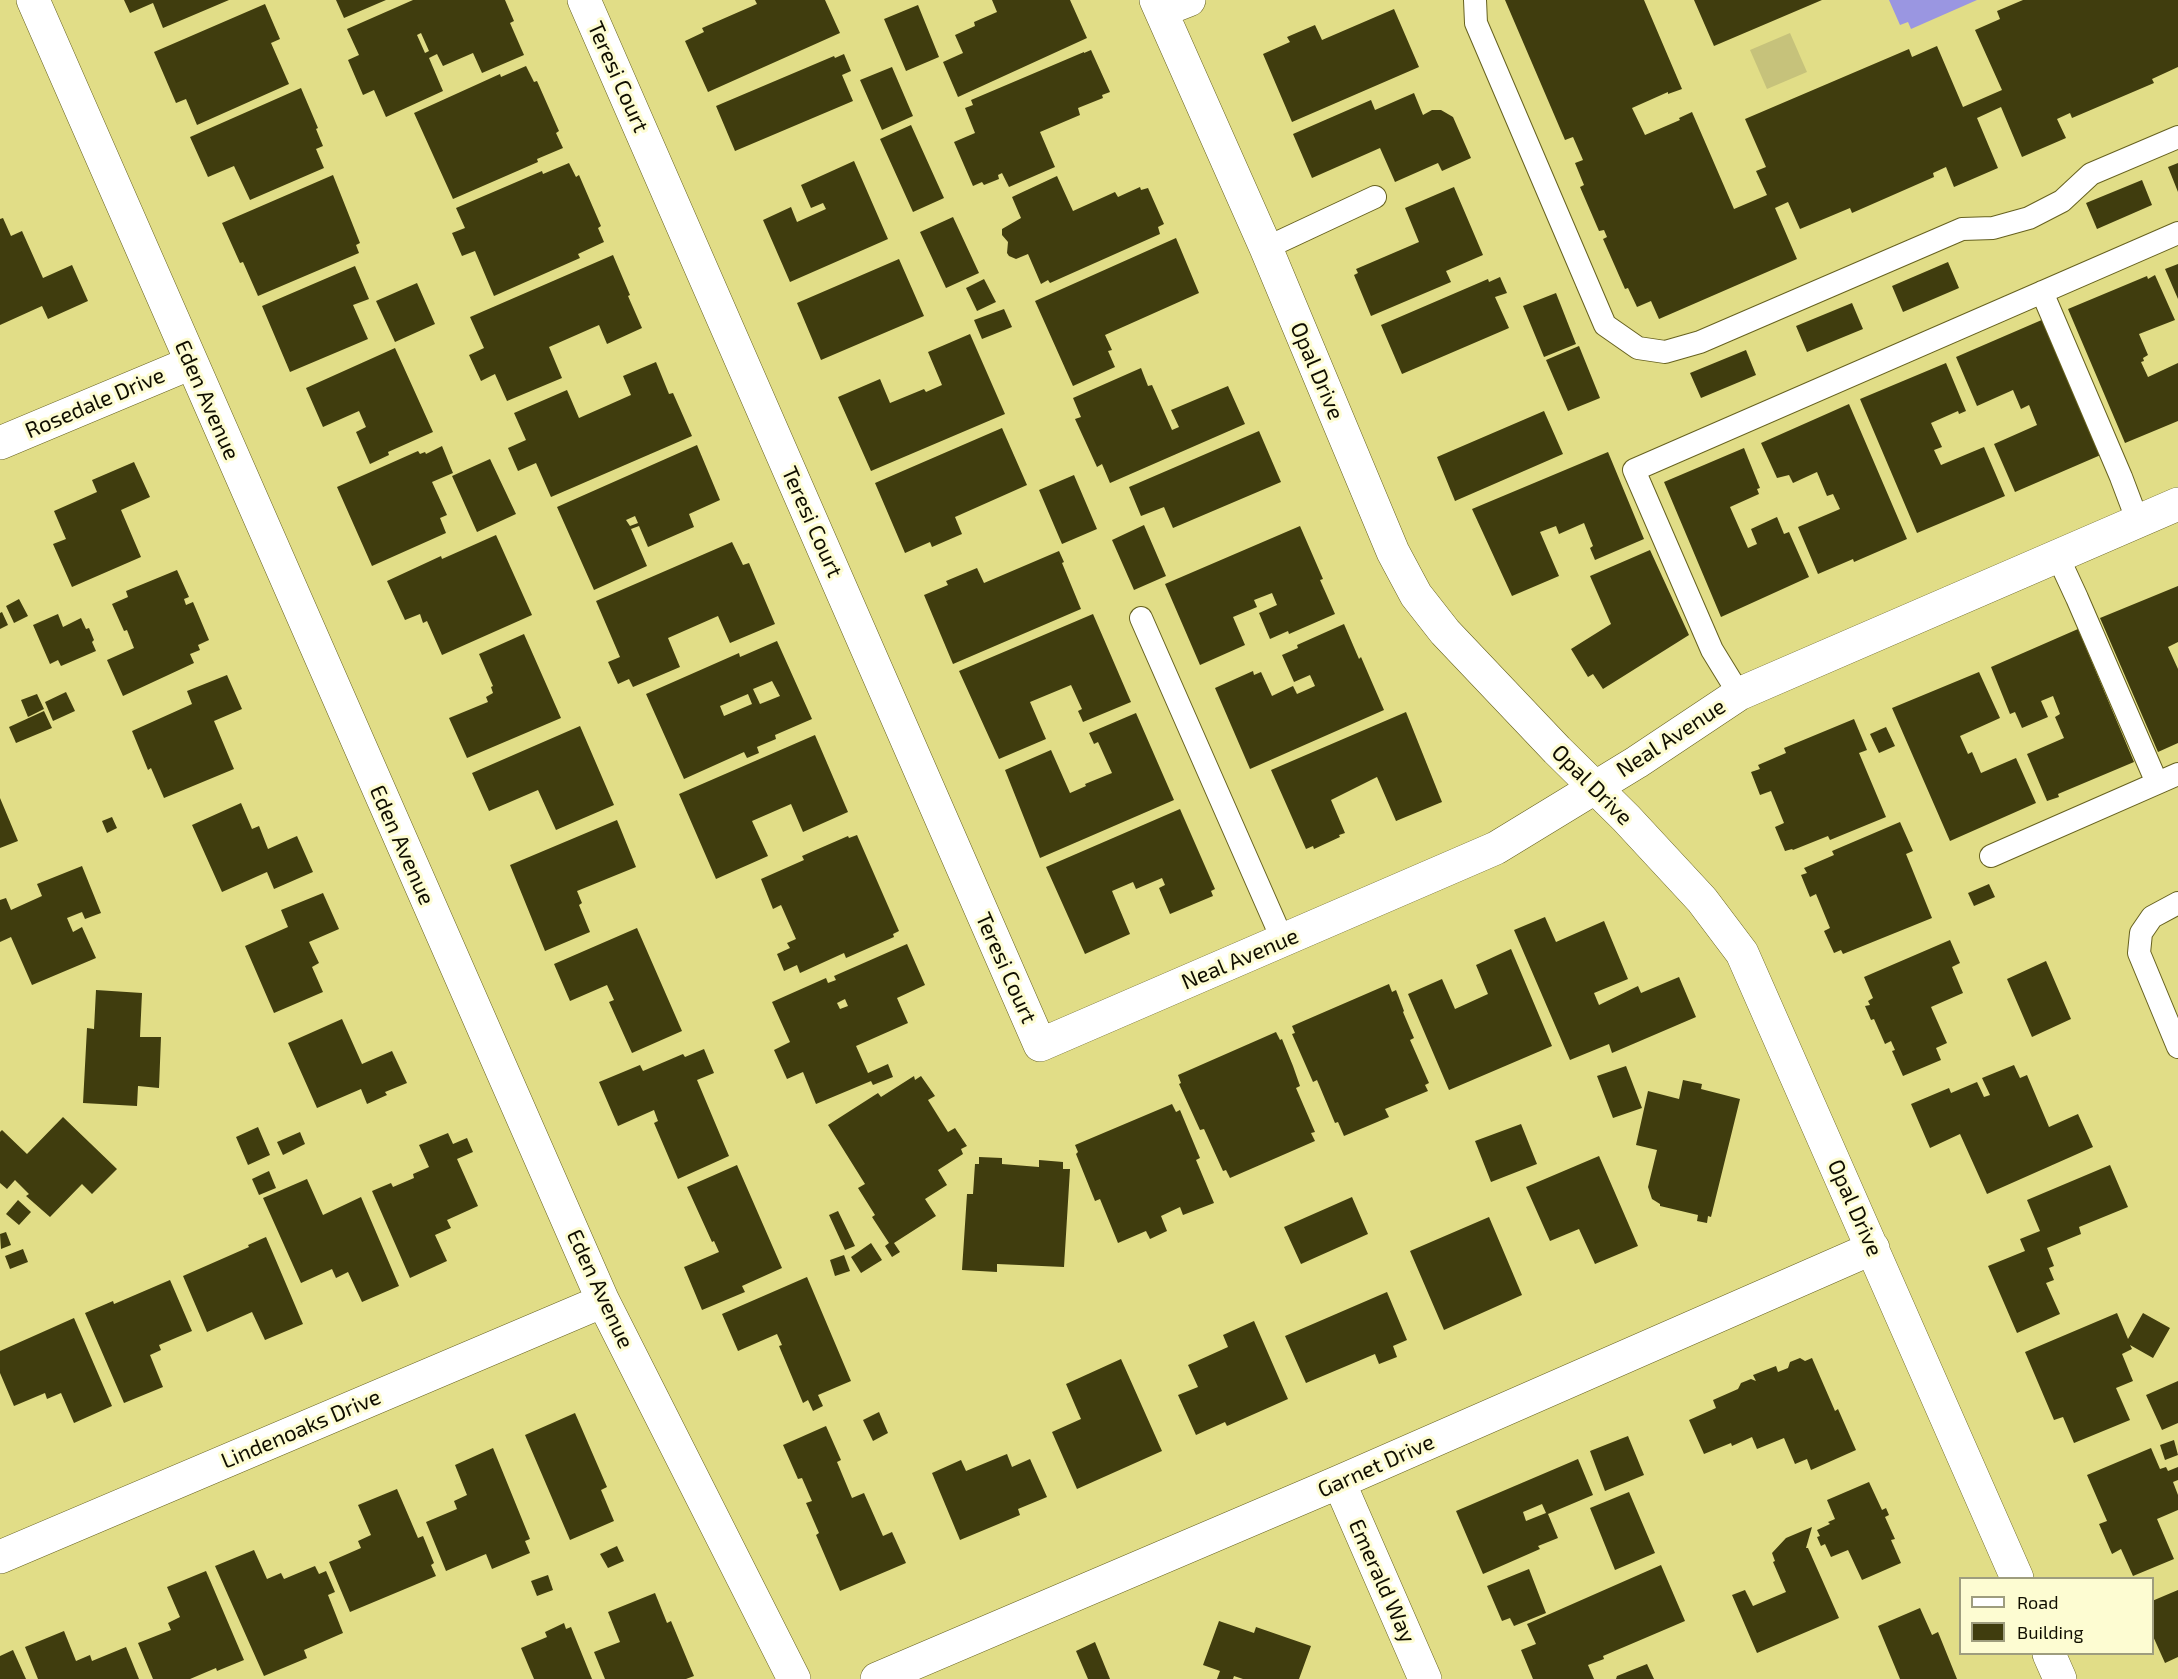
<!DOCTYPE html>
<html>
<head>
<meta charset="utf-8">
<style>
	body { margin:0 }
	#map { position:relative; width:2178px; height:1679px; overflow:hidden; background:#e1dd87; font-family:"Exo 2",sans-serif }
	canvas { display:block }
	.legend { position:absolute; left:1959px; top:1577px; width:195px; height:78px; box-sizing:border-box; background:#fdfcd2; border:2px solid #9e9d7e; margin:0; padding:8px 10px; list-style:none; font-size:18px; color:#100e00 }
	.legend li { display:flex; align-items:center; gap:12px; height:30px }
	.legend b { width:30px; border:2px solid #9e9d7e }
</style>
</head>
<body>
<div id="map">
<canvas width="2178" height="1679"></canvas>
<ul class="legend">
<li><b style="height:8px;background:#fff"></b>Road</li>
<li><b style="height:16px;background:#403d0e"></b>Building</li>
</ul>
</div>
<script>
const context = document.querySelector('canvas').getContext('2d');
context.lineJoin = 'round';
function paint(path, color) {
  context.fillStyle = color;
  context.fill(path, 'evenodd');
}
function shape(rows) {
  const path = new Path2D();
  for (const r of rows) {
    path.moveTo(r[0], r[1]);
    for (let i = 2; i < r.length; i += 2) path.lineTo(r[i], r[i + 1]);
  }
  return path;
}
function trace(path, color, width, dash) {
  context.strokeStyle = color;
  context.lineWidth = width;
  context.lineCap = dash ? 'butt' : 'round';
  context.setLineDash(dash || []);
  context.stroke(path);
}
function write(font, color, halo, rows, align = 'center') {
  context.font = font + ' "Exo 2",sans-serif';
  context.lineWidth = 6;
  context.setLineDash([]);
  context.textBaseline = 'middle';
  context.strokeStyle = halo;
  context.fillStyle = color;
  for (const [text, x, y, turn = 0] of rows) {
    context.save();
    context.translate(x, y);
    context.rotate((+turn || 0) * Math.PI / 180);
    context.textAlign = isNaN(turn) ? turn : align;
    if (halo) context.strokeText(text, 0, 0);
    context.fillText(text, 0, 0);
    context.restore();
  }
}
const green = shape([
	[1790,33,1807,72,1767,89,1750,50]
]);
const water = shape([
	[1889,0,1977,0,1911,29,1908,22,1900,25]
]);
const building = shape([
	[124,0,229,0,163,28,153,3,130,13],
	[336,0,386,0,344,18],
	[413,0,505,0,514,21,510,23,524,55,482,73,473,53,443,66,437,54,429,58,443,91,386,117,374,90,363,95,348,60,359,55,347,29],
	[421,33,429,51,425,53,417,35],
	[755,0,825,0,840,33,708,92,685,41,704,32,702,28,757,4],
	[992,0,1070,0,1087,38,958,97,943,62,963,53,955,35,975,26,974,22,997,12],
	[1505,0,1644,0,1682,89,1668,94,1668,92,1632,108,1645,135,1680,120,1679,118,1692,112,1734,209,1767,195,1756,171,1766,167,1745,119,1909,49,1912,57,1937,46,1963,107,2002,90,1975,30,2000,19,1997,11,2023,0,2178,0,2178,67,2152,79,2154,83,2072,118,2070,113,2057,119,2066,138,2022,157,2001,107,1977,118,1998,168,1954,187,1946,167,1933,173,1934,177,1852,213,1850,208,1800,229,1788,202,1775,208,1797,259,1659,319,1651,301,1637,307,1628,288,1625,289,1603,239,1607,237,1604,230,1599,231,1580,187,1584,185,1575,163,1583,160,1573,137,1565,140],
	[1694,0,1822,0,1714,46],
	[265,4,280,39,271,43,289,84,197,125,186,99,176,103,154,52],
	[918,5,939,57,906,71,884,19],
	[1394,9,1419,67,1292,122,1263,54,1290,42,1287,37,1315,25,1322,40],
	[1091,50,1110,92,1102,95,1103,98,1078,108,1080,115,1040,132,1055,167,1009,187,1002,173,998,175,999,179,984,185,982,182,973,186,954,142,975,133,965,108,973,105,971,100,1084,52,1084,53],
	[844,54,851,71,842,75,853,101,735,151,716,106,834,56,835,58],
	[526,66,534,82,537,81,559,131,556,133,563,148,537,159,538,162,453,199,414,113,500,74,501,77],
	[892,67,913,116,882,130,860,80],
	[301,88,318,128,316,129,323,146,316,149,324,168,250,200,234,166,208,177,190,137],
	[1414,93,1423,115,1432,110,1441,110,1453,117,1471,158,1442,171,1438,163,1395,182,1380,148,1312,178,1293,134,1371,100,1375,110],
	[911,125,944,198,913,212,880,139],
	[854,161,888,239,790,282,763,220,791,207,797,222,826,209,823,203,811,208,801,185],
	[569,163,576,177,579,175,601,226,598,228,604,242,578,254,580,258,494,296,475,251,462,256,452,233,465,228,456,208,542,171,543,174],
	[2178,163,2178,192,2168,167],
	[333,175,360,243,356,245,359,253,258,296,243,262,240,263,222,223],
	[1057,176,1073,211,1115,192,1118,197,1140,187,1141,190,1148,188,1164,224,1158,227,1160,234,1050,283,1048,280,1041,284,1028,254,1016,259,1009,256,1007,253,1008,242,1002,235,1002,229,1021,218,1012,197],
	[2142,180,2152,205,2097,229,2086,203],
	[1454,187,1483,255,1446,271,1451,282,1371,316,1354,275,1358,273,1356,269,1419,242,1405,208],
	[953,217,979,273,946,288,920,232],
	[3,218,11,236,22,231,43,278,72,265,88,301,48,319,42,306,0,325,0,219],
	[1176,238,1199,293,1105,335,1112,350,1108,351,1115,367,1073,386,1035,301],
	[613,255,630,295,628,296,642,328,607,344,599,325,549,347,562,378,507,401,495,374,481,381,469,355,484,348,470,317],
	[899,259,924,316,821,360,797,303],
	[1948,262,1959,288,1903,312,1892,286],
	[2178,264,2178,299,2165,269],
	[355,266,369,299,353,305,368,339,290,372,262,306],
	[2155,275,2175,320,2139,334,2148,355,2143,358,2144,361,2141,362,2148,377,2178,363,2178,421,2125,443,2068,309,2147,276,2148,279],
	[1500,277,1507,293,1495,297,1509,328,1402,374,1381,325,1488,279,1489,282],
	[984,279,996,302,977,311,966,288],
	[417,283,435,324,395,342,376,301],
	[1556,293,1576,344,1544,357,1523,306],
	[1852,303,1863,329,1807,352,1796,326],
	[1004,309,1012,327,982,339,974,320],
	[2044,319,2103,454,2015,492,1994,444,2037,425,2029,405,2021,409,2013,390,1977,406,1956,357],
	[970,334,1005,414,871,471,838,397,880,379,890,403,924,389,926,392,942,385,928,352],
	[1579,346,1600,398,1568,411,1546,360],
	[395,348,433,432,388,452,389,455,370,464,356,432,366,427,359,411,323,427,306,388],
	[1746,350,1756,375,1701,398,1690,373],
	[656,362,669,394,673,393,692,436,551,497,536,463,518,471,508,448,526,440,514,413,567,390,579,418,631,395,623,376],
	[1946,363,1966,411,1959,414,1958,411,1931,423,1942,447,1934,450,1941,465,1984,447,2005,496,1917,533,1860,399],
	[1141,368,1148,386,1152,385,1172,430,1179,427,1171,410,1228,386,1245,424,1110,483,1102,464,1097,467,1075,419,1081,417,1073,398],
	[1849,404,1907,539,1854,562,1853,559,1818,574,1798,527,1840,509,1833,494,1827,496,1817,472,1793,483,1789,475,1777,478,1761,443],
	[1544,411,1563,454,1455,501,1437,457],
	[1002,428,1027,485,955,517,962,534,932,547,930,542,905,553,875,483],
	[1259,431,1281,482,1173,528,1164,507,1141,516,1129,487],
	[697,445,720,500,689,514,694,527,648,547,639,526,631,529,647,566,594,590,557,507],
	[635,516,638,523,630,526,626,520],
	[442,446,453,473,432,482,447,515,440,518,446,533,372,566,337,487,418,451,420,454,425,452,426,454],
	[1744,448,1760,488,1757,489,1759,494,1730,507,1748,548,1757,544,1751,529,1777,517,1784,534,1789,532,1809,577,1721,617,1664,482],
	[1608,452,1644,539,1595,560,1590,548,1593,546,1584,523,1559,534,1556,526,1540,532,1559,576,1512,596,1472,509],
	[490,459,516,514,477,532,452,476],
	[134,462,150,497,121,510,141,557,72,587,53,544,66,539,54,511,97,492,92,480],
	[1074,475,1097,529,1062,544,1039,490],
	[1144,525,1166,576,1134,590,1112,540],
	[1300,526,1323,579,1320,580,1335,614,1289,634,1288,631,1270,639,1259,613,1277,605,1272,593,1254,600,1257,607,1233,617,1245,645,1200,665,1165,584],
	[496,535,532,615,442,655,427,621,423,623,420,614,405,620,387,581,441,556,442,559],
	[732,542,743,565,749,563,775,624,730,643,718,616,668,638,680,667,633,687,629,679,618,684,608,662,620,657,596,601],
	[1650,550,1689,635,1603,689,1593,674,1588,677,1571,649,1611,624,1590,576],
	[1059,551,1064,562,1062,563,1081,609,953,664,924,595,948,585,946,581,977,568,984,583],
	[177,570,189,597,184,599,186,605,193,602,209,640,198,645,200,650,190,654,194,663,123,696,107,660,134,648,127,630,124,631,112,604,128,597,126,591],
	[2178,586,2178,642,2168,647,2178,669,2178,743,2158,752,2100,618],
	[19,599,28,616,14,623,6,606],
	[2,612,8,625,0,629,0,613],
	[58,614,63,627,81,618,86,629,89,628,94,640,92,642,96,651,61,666,58,660,50,664,33,625],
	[1093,614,1131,702,1083,722,1078,711,1082,709,1071,685,1030,702,1046,739,999,759,959,671],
	[1344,624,1359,659,1361,657,1384,710,1250,769,1215,688,1253,671,1254,675,1261,672,1272,696,1293,686,1297,694,1315,686,1310,675,1294,682,1282,655,1298,648,1297,645],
	[2078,629,2134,762,2058,794,2059,797,2047,801,2027,754,2064,738,2055,717,2060,714,2053,696,2041,701,2048,717,2022,728,2015,712,2010,714,1991,667],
	[524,634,561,718,467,758,449,718,488,702,486,697,493,693,491,687,493,686,479,654],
	[777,641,812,719,775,735,776,739,757,747,759,753,747,758,744,752,684,779,646,694,739,653,740,657],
	[772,681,780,696,760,704,753,689],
	[748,694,752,704,724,716,720,706],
	[1979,672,2000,718,1960,736,1968,754,1972,752,1981,773,2016,758,2036,803,1950,841,1892,708],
	[227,675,242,709,214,721,234,769,164,798,151,768,148,770,132,731,192,704,187,691],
	[66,692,75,711,53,721,45,702],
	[37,694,44,709,28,717,21,700],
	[44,711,52,728,16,743,9,727],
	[1406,712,1442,802,1396,821,1377,777,1331,800,1345,833,1339,835,1340,837,1314,849,1313,846,1306,849,1271,770],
	[1136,713,1174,800,1040,858,1005,770,1051,750,1070,793,1086,786,1085,784,1112,773,1098,742,1094,744,1089,733],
	[1854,719,1867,750,1859,753,1886,817,1830,840,1828,836,1793,850,1792,849,1785,851,1775,827,1784,823,1771,791,1760,795,1751,772,1760,769,1758,765,1786,753,1784,748],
	[580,726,614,805,556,830,538,790,489,811,472,773],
	[1886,727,1895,746,1879,753,1870,734],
	[815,735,848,812,803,832,791,804,752,821,768,856,716,879,679,794],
	[0,798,18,841,0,848],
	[241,803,252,829,259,826,268,849,297,836,313,872,274,889,267,872,222,892,192,825],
	[1180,809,1215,889,1211,891,1213,896,1170,914,1159,888,1165,885,1162,878,1136,889,1133,882,1112,891,1130,934,1085,954,1046,867],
	[112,817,117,828,107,833,102,821],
	[617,820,636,867,577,891,582,903,579,905,590,932,545,951,510,865],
	[1900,822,1913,851,1906,854,1932,918,1843,954,1841,950,1834,953,1824,931,1830,928,1816,894,1810,897,1801,875,1807,873,1804,868,1834,855,1832,851],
	[857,835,899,931,893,934,894,937,846,958,844,953,800,973,797,965,784,971,777,954,790,948,787,943,796,939,781,905,773,909,761,879,804,860,802,856,848,836,849,838],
	[82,866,101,913,85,919,82,912,67,918,73,932,82,927,96,958,32,985,11,937,0,942,0,900,6,898,11,910,42,896,37,884],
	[1989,884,1995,897,1974,906,1968,893],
	[323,893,339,929,309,942,319,963,312,967,323,992,274,1013,245,946,288,927,281,910],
	[1545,917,1556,942,1604,921,1628,979,1594,993,1599,1005,1638,986,1641,993,1679,977,1696,1017,1612,1053,1609,1044,1570,1060,1514,930],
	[637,928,682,1031,632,1053,609,1002,614,1000,607,985,570,1001,554,964],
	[1950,940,1960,963,1952,967,1963,993,1931,1007,1947,1043,1936,1048,1941,1060,1903,1076,1892,1051,1895,1050,1891,1041,1885,1044,1874,1019,1871,1020,1865,1006,1870,1005,1868,1001,1873,998,1864,977],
	[907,944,925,985,897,998,908,1023,856,1046,868,1073,888,1064,893,1077,873,1085,871,1081,816,1104,803,1072,787,1079,774,1050,790,1042,772,1002,826,978,828,983,836,980,834,976],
	[845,999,848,1006,840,1009,837,1003],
	[1511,949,1552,1046,1449,1090,1408,994,1442,979,1455,1009,1488,994,1476,965],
	[2046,961,2071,1019,2032,1037,2007,979],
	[1389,984,1392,992,1396,990,1404,1011,1403,1012,1414,1038,1410,1040,1429,1083,1425,1085,1428,1091,1385,1109,1389,1117,1344,1136,1338,1122,1335,1123,1317,1080,1313,1082,1292,1034,1295,1033,1292,1026],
	[96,990,142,993,140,1037,161,1037,159,1088,138,1086,137,1106,83,1103,87,1028,94,1029],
	[342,1019,362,1064,392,1051,407,1083,385,1092,387,1095,367,1104,361,1089,317,1108,288,1043],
	[1276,1032,1280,1040,1282,1039,1293,1066,1300,1086,1296,1088,1315,1132,1311,1133,1315,1141,1230,1178,1226,1170,1223,1171,1204,1129,1200,1130,1179,1084,1181,1083,1178,1075],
	[704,1049,714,1073,697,1080,729,1156,678,1179,654,1123,658,1121,654,1110,618,1126,599,1082,640,1065,643,1071,683,1054,685,1057],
	[2014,1065,2020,1078,2027,1075,2049,1127,2078,1114,2093,1147,1987,1194,1960,1134,1930,1148,1911,1104,1949,1088,1951,1093,1977,1082,1984,1097,1990,1095,1982,1078],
	[1626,1066,1642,1108,1613,1118,1597,1076],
	[914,1076,915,1080,921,1076,935,1096,928,1100,948,1132,955,1128,967,1146,961,1149,963,1154,938,1170,947,1185,925,1199,936,1216,894,1243,900,1252,892,1257,885,1246,889,1243,872,1217,875,1215,858,1188,865,1184,828,1125,878,1093,881,1097],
	[1683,1080,1702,1084,1701,1089,1740,1099,1711,1217,1708,1216,1707,1223,1697,1221,1698,1215,1660,1206,1660,1204,1652,1199,1648,1187,1657,1150,1636,1145,1648,1091,1679,1099],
	[1172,1104,1176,1112,1180,1110,1200,1158,1196,1160,1214,1203,1183,1215,1180,1207,1161,1216,1167,1231,1150,1239,1146,1231,1118,1243,1100,1199,1095,1201,1076,1154,1078,1152,1075,1145],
	[63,1117,117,1169,92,1194,82,1184,50,1217,26,1196,29,1194,15,1180,7,1189,0,1183,0,1132,2,1130,27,1154],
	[1521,1124,1537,1164,1491,1182,1475,1141],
	[258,1127,270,1155,248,1165,236,1137],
	[300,1132,305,1144,283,1155,277,1142],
	[448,1133,453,1144,467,1138,473,1152,457,1159,478,1206,447,1220,451,1228,435,1235,447,1261,410,1278,372,1191,391,1183,393,1187,414,1178,413,1174,429,1167,419,1145],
	[1599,1156,1638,1246,1595,1264,1579,1229,1550,1241,1526,1187],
	[979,1157,1002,1158,1002,1164,1039,1167,1039,1160,1063,1162,1063,1169,1070,1169,1064,1267,997,1264,997,1272,962,1270,967,1194,973,1194,975,1164,979,1164],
	[737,1165,782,1268,742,1286,745,1292,702,1310,684,1267,719,1252,714,1241,712,1242,687,1187],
	[2110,1165,2128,1207,2079,1227,2081,1234,2047,1248,2054,1266,2049,1268,2054,1280,2046,1283,2060,1314,2017,1333,1988,1266,2025,1251,2020,1239,2040,1231,2027,1200],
	[269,1171,276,1188,259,1195,252,1179],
	[307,1179,323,1215,361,1197,399,1286,362,1302,348,1272,336,1278,332,1269,301,1283,263,1198],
	[1352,1197,1368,1234,1301,1264,1284,1227],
	[18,1200,31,1212,19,1225,6,1214],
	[838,1211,855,1246,845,1250,829,1215],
	[1489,1217,1522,1295,1444,1330,1410,1251],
	[6,1232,11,1245,1,1249,0,1234],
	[266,1237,303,1324,265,1340,252,1312,207,1332,183,1276,249,1247,248,1245],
	[871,1243,882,1260,861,1273,851,1257],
	[23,1249,28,1262,10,1269,5,1256],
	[844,1255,850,1271,835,1276,830,1260],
	[807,1277,851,1381,818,1395,823,1406,813,1411,808,1400,803,1403,779,1346,782,1345,777,1334,738,1351,722,1314],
	[170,1280,192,1331,159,1345,161,1350,150,1355,163,1387,124,1403,85,1313,113,1301,114,1304],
	[1387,1292,1407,1340,1393,1346,1397,1357,1379,1364,1375,1354,1306,1383,1285,1336],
	[2117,1313,2128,1339,2143,1313,2170,1328,2153,1358,2130,1345,2132,1349,2122,1354,2133,1381,2116,1388,2130,1420,2074,1443,2063,1417,2054,1420,2025,1352],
	[74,1318,112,1406,74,1423,61,1393,47,1399,45,1393,14,1406,0,1373,0,1351],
	[1254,1321,1288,1399,1227,1426,1225,1422,1196,1435,1178,1395,1198,1387,1188,1365,1228,1347,1223,1335],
	[1800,1358,1805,1361,1812,1358,1835,1411,1838,1409,1856,1450,1811,1470,1807,1459,1795,1464,1784,1438,1757,1449,1752,1437,1732,1446,1731,1443,1704,1454,1689,1420,1716,1408,1713,1400,1738,1389,1741,1383,1751,1379,1756,1381,1753,1375,1776,1366,1778,1372,1788,1368,1790,1362],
	[1121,1359,1162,1451,1077,1489,1052,1432,1081,1419,1066,1384],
	[2178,1381,2178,1423,2162,1430,2146,1395],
	[879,1412,888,1433,873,1441,863,1420],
	[575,1413,607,1487,601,1490,614,1521,570,1540,525,1435],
	[826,1426,841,1460,837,1462,852,1498,864,1493,883,1536,892,1532,906,1563,840,1591,816,1535,819,1533,806,1503,812,1501,802,1478,798,1479,783,1445],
	[1628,1436,1644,1475,1605,1491,1590,1451],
	[2174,1440,2178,1455,2165,1460,2160,1445],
	[493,1448,530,1539,525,1541,530,1553,492,1569,486,1554,446,1571,426,1522,457,1509,454,1501,467,1495,455,1465],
	[2151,1448,2160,1469,2166,1467,2168,1471,2178,1467,2178,1480,2173,1482,2178,1495,2178,1510,2157,1519,2174,1559,2133,1576,2121,1549,2112,1554,2099,1524,2107,1521,2087,1475],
	[1007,1454,1012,1467,1030,1459,1047,1497,1018,1509,1020,1515,960,1540,932,1473,961,1460,966,1471],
	[1578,1459,1593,1495,1548,1514,1558,1538,1538,1546,1540,1549,1483,1574,1456,1511],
	[1542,1504,1546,1513,1526,1521,1523,1512],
	[1869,1482,1882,1510,1886,1508,1889,1515,1885,1517,1895,1539,1891,1540,1901,1563,1862,1580,1848,1550,1831,1557,1825,1544,1821,1546,1817,1537,1820,1536,1817,1530,1830,1524,1828,1522,1835,1519,1827,1500],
	[397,1489,418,1538,423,1536,434,1563,431,1565,436,1576,350,1612,329,1562,361,1548,358,1541,371,1535,358,1505],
	[1629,1492,1655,1553,1615,1570,1590,1508],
	[1812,1527,1806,1548,1808,1548,1839,1618,1757,1653,1732,1595,1745,1590,1753,1606,1786,1592,1773,1562,1775,1561,1772,1553,1786,1538],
	[617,1546,624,1561,608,1568,600,1554],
	[254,1550,267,1579,281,1573,284,1579,315,1566,319,1574,326,1571,335,1592,328,1595,343,1633,304,1650,307,1658,264,1676,215,1566],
	[1661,1565,1685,1621,1603,1656,1604,1659,1588,1665,1594,1679,1533,1679,1521,1650,1536,1644,1527,1624],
	[1529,1569,1546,1613,1514,1626,1510,1618,1502,1621,1487,1586],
	[206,1571,244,1660,217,1671,216,1668,190,1679,153,1679,138,1643,171,1630,168,1623,180,1617,167,1587],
	[548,1575,553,1590,537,1596,531,1581],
	[2178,1590,2178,1657,2165,1663,2152,1634,2152,1601],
	[655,1593,667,1623,671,1621,694,1676,686,1679,605,1679,594,1652,620,1642,608,1612],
	[1920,1608,1932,1635,1938,1632,1957,1679,1900,1679,1878,1626],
	[1219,1621,1254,1633,1256,1627,1311,1646,1299,1679,1243,1679,1234,1676,1233,1679,1217,1679,1220,1671,1203,1665],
	[564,1623,566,1629,571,1627,592,1679,534,1679,521,1648,547,1637,545,1632],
	[64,1631,76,1661,90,1655,92,1661,126,1647,139,1679,38,1679,25,1647],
	[1095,1642,1110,1679,1088,1679,1076,1651],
	[13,1650,26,1679,0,1679,0,1656],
	[1647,1664,1654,1679,1616,1679,1617,1676]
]);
const lane = shape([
	[1475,0,1476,23,1605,325,1638,348,1665,352,1700,342,1962,229,1993,228,2029,218,2062,201,2091,174,2178,137],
	[1266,248,1375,197],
	[2042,292,2121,477,2138,522],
	[2058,557,2077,598,2157,783],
	[1141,618,1283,941],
	[1739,694,1712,650,1634,470,2178,233],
	[1991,856,2178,774],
	[2178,903,2152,917,2141,933,2139,953,2178,1047]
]);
const street = shape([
	[33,0,603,1301,794,1679],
	[584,0,1040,1045,1496,848,1637,762,1739,694,2178,504],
	[1156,0,1266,248,1393,552,1416,595,1445,632,1557,750,1626,818,1702,900,1742,953,2017,1578],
	[1161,11,1189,0],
	[0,443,191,363],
	[1339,1482,1425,1679],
	[0,1557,603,1301],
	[2049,1654,2060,1679],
	[877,1679,1339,1482,1873,1248]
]);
const streetNames = [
	["Teresi Court",618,77,66],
	["Opal Drive",1317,371,67],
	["Eden Avenue",207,400,66],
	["Rosedale Drive",95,403,-23],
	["Teresi Court",812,522,66],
	["Neal Avenue",1671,738,-33],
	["Opal Drive",1592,785,45],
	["Eden Avenue",402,845,66],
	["Neal Avenue",1240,959,-23],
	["Teresi Court",1006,968,66],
	["Opal Drive",1855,1208,66],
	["Eden Avenue",600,1289,65],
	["Lindenoaks Drive",301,1429,-23],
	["Garnet Drive",1376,1466,-24],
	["Emerald Way",1382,1581,66]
];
paint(green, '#c6c27b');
paint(water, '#9a96e1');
paint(building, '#403d0e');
trace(lane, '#66611f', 24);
trace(street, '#66611f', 34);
trace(lane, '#fff', 22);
trace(street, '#fff', 33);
write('22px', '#100e00', '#fdfcd2', streetNames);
</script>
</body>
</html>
